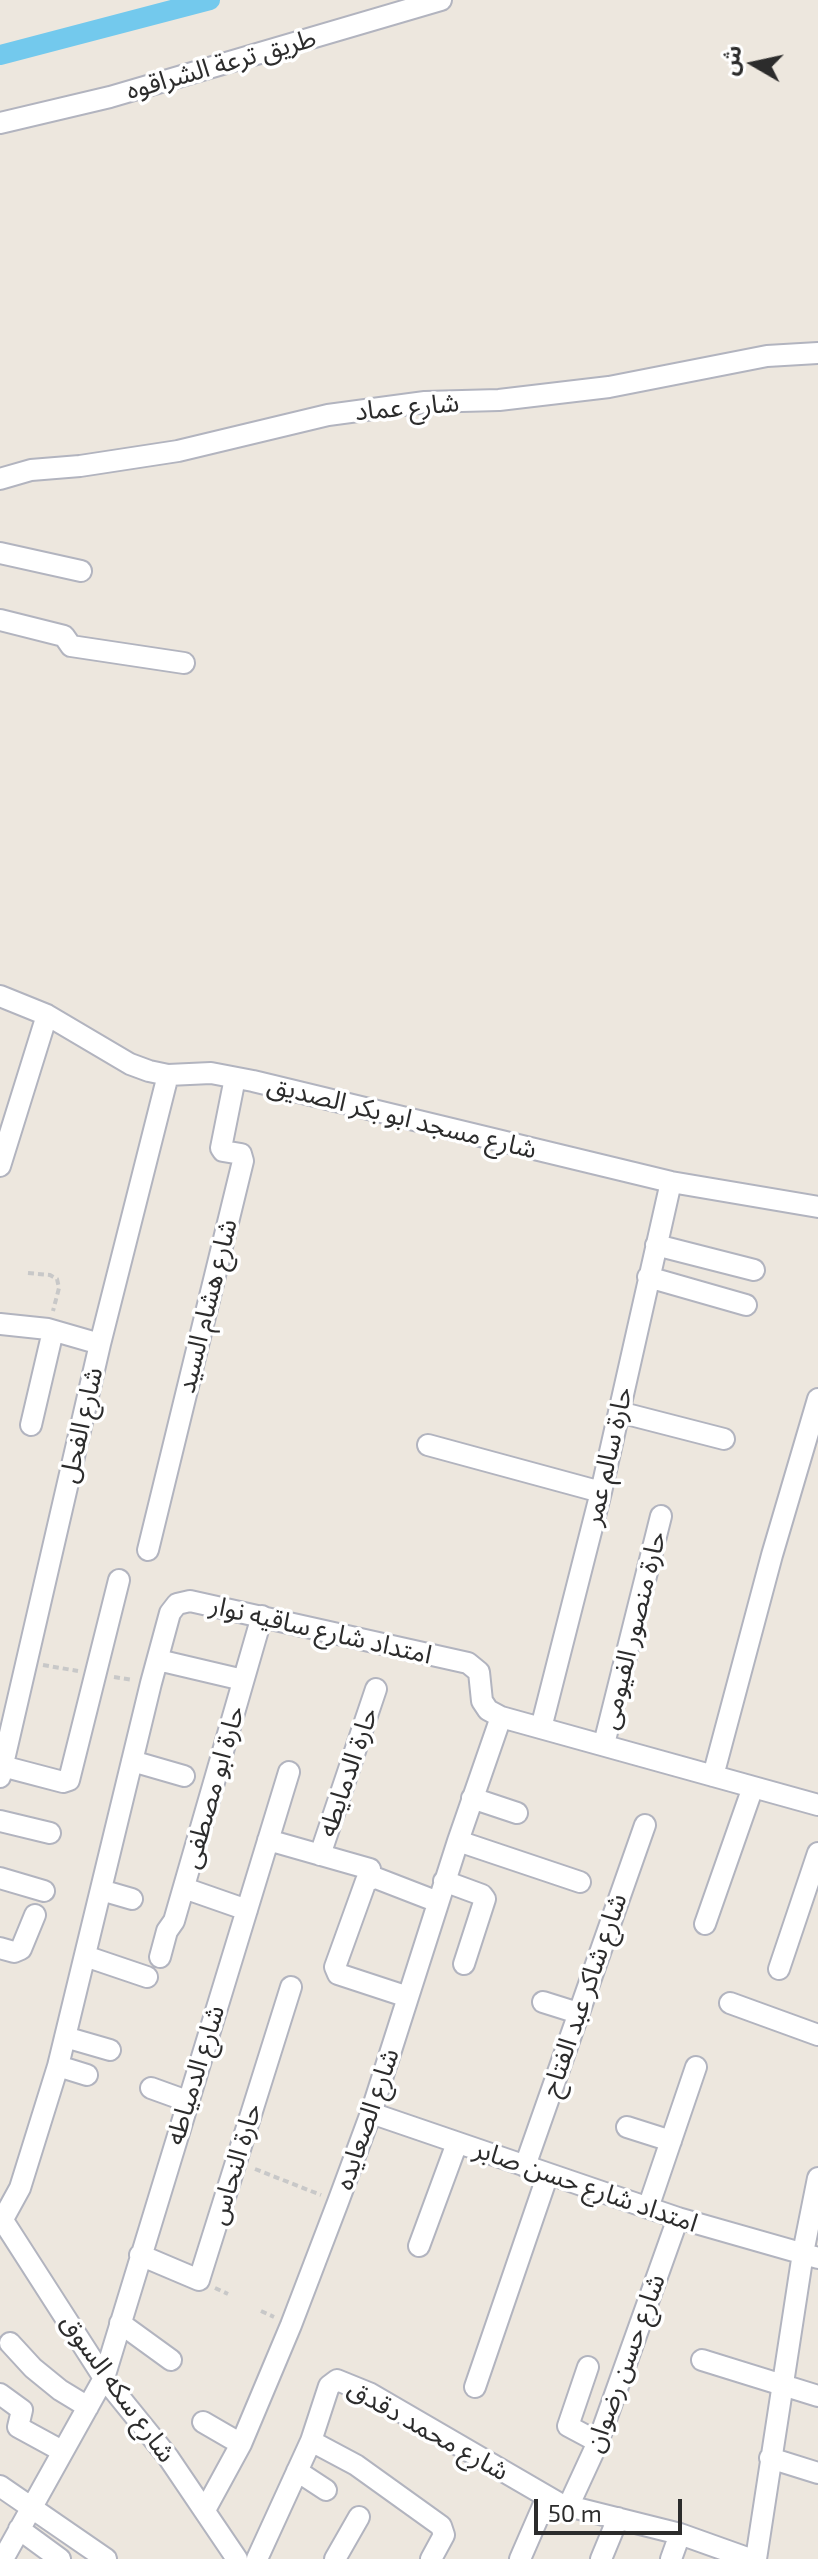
<!DOCTYPE html>
<html>
<head>
<meta charset="utf-8">
<style>
	body { margin:0 }
	#map { position:relative; width:818px; height:2559px; overflow:hidden; background:#ede7de; font-family:"Exo 2","Noto Sans Arabic",sans-serif }
	canvas { display:block }
	.north { position:absolute; left:714px; top:24px; width:80px; height:80px; -webkit-text-stroke:6px #fff; paint-order:stroke; rotate:279deg; font-size:22px; font-weight:700; line-height:32px; text-align:center; color:#2c2c2c }
	.north::after { content:''; display:block; margin:auto; width:28px; height:36px; background:#2c2c2c; clip-path:polygon(50% 0,100% 100%,50% 72%,0 100%) }
	.scale { position:absolute; left:534px; top:2499px; width:148px; height:36px; box-sizing:border-box; border:4px solid #2c2c2c; border-top:0; padding-left:10px; font-size:24px; line-height:28px; white-space:nowrap; color:#2c2c2c; -webkit-text-stroke:6px #fff; paint-order:stroke }
</style>
</head>
<body>
<div id="map">
<canvas width="818" height="2559"></canvas>
<div class="north">ش</div>
<div class="scale">50 m</div>
</div>
<script>
const context = document.querySelector('canvas').getContext('2d');
context.lineJoin = 'round';
function shape(rows) {
  const path = new Path2D();
  for (const r of rows) {
    path.moveTo(r[0], r[1]);
    for (let i = 2; i < r.length; i += 2) path.lineTo(r[i], r[i + 1]);
  }
  return path;
}
function trace(path, color, width, dash) {
  context.strokeStyle = color;
  context.lineWidth = width;
  context.lineCap = dash ? 'butt' : 'round';
  context.setLineDash(dash || []);
  context.stroke(path);
}
function write(font, color, halo, rows, align = 'center') {
  context.font = font + ' "Exo 2","Noto Sans Arabic",sans-serif';
  context.lineWidth = 7;
  context.setLineDash([]);
  context.textBaseline = 'middle';
  context.strokeStyle = halo;
  context.fillStyle = color;
  for (const [text, x, y, turn = 0] of rows) {
    context.save();
    context.translate(x, y);
    context.rotate((+turn || 0) * Math.PI / 180);
    context.textAlign = isNaN(turn) ? turn : align;
    if (halo) context.strokeText(text, 0, 0);
    context.fillText(text, 0, 0);
    context.restore();
  }
}
const canal = shape([
	[0,55,210,0]
]);
const path = shape([
	[28,1273,50,1275,57,1279,59,1288,53,1311],
	[43,1665,78,1671],
	[114,1677,133,1680],
	[255,2169,321,2195],
	[215,2288,228,2294],
	[261,2311,274,2317]
]);
const minor = shape([
	[0,123,110,97,441,0],
	[0,479,31,470,80,466,178,451,328,415,425,402,499,400,609,387,767,356,818,353],
	[0,553,81,571],
	[0,620,64,636,71,646,184,663],
	[0,996,47,1015,130,1064,149,1071,168,1075,211,1073,253,1081,671,1182,818,1207],
	[0,1166,47,1015],
	[656,1245,754,1270],
	[648,1277,746,1305],
	[0,1324,48,1329,100,1344],
	[619,1412,724,1439],
	[31,1425,53,1331],
	[428,1445,601,1492],
	[148,1550,243,1161,241,1154,223,1151,221,1148,235,1078],
	[158,1660,243,1680],
	[541,1728,601,1492,671,1182],
	[604,1744,661,1516],
	[132,1761,184,1776],
	[2,1766,63,1782,69,1780,119,1580],
	[713,1776,772,1555,818,1399],
	[0,1777,100,1344,168,1075],
	[472,1798,517,1813],
	[0,1821,50,1833],
	[268,1840,370,1869],
	[458,1841,580,1882],
	[320,1855,376,1689],
	[0,1878,44,1891],
	[444,1881,482,1895,485,1899,464,1964],
	[184,1888,247,1910],
	[101,1890,132,1899],
	[705,1924,753,1787],
	[0,1948,14,1952,21,1949,35,1915],
	[85,1956,147,1977],
	[160,1957,167,1931,174,1921,262,1616],
	[779,1969,818,1853],
	[408,1997,338,1974,335,1967,366,1881,376,1878,438,1902],
	[543,2002,578,2013],
	[730,2003,818,2035],
	[65,2037,110,2050],
	[58,2066,87,2075],
	[151,2088,187,2101],
	[371,2113,678,2218,818,2258],
	[627,2127,671,2141],
	[525,2166,645,1825],
	[648,2208,696,2067],
	[0,2216,104,2378,168,2457,237,2559],
	[3,2219,20,2188,58,2066,151,1683,170,1613,177,1604,190,1601,468,1663,479,1672,482,1701,488,1710,501,1717,818,1805],
	[419,2246,457,2143],
	[140,2255,199,2280,291,1987],
	[120,2323,171,2360],
	[10,2343,33,2368,60,2390,88,2407],
	[702,2360,818,2396],
	[588,2367,568,2426,598,2442],
	[475,2387,548,2174],
	[0,2394,22,2410,18,2427,62,2451],
	[203,2422,241,2444],
	[311,2441,356,2465,441,2526,444,2535,431,2559],
	[770,2458,818,2473],
	[297,2471,326,2490],
	[0,2486,106,2559],
	[568,2507,598,2442,678,2218],
	[205,2510,241,2444,291,2325,338,2202,371,2113,458,1841,501,1717],
	[19,2529,60,2559],
	[3,2559,104,2378,289,1772],
	[257,2559,311,2441,329,2386,337,2380,369,2393,560,2504,680,2534,750,2559],
	[335,2559,359,2517],
	[520,2559,547,2497],
	[601,2559,618,2518],
	[671,2559,680,2534],
	[756,2559,803,2253,818,2178]
]);
const streetNames = [
	["طريق ترعة الشراقوه",221,64,-16],
	["شارع عماد",407,407,-5],
	["شارع مسجد ابو بكر الصديق",402,1117,14],
	["شارع هشام السيد",207,1306,-76],
	["شارع الفحل",81,1425,-77],
	["حارة سالم عمر",608,1456,-77],
	["امتداد شارع ساقيه نوار",321,1630,13],
	["حارة منصور الفيومى",633,1630,-76],
	["حارة الدمايطه",348,1772,-71],
	["حارة ابو مصطفى",213,1787,-74],
	["شارع شاكر عبد الفتاح",584,1995,-71],
	["شارع الدمياطه",195,2075,-73],
	["شارع الصعايده",367,2119,-71],
	["حارة النحاس",235,2164,-73],
	["امتداد شارع حسن صابر",586,2186,19],
	["شارع حسن رضوان",625,2363,-70],
	["شارع سكه السوق",118,2388,54],
	["شارع محمد دقدق",428,2430,29]
];
trace(canal, '#73c9ed', 20);
trace(minor, '#b2b4bf', 24);
trace(path, '#c8c8c8', 4, [6, 4]);
trace(minor, '#fff', 20);
write('26px', '#2c2c2c', '#fff', streetNames);
</script>
</body>
</html>
